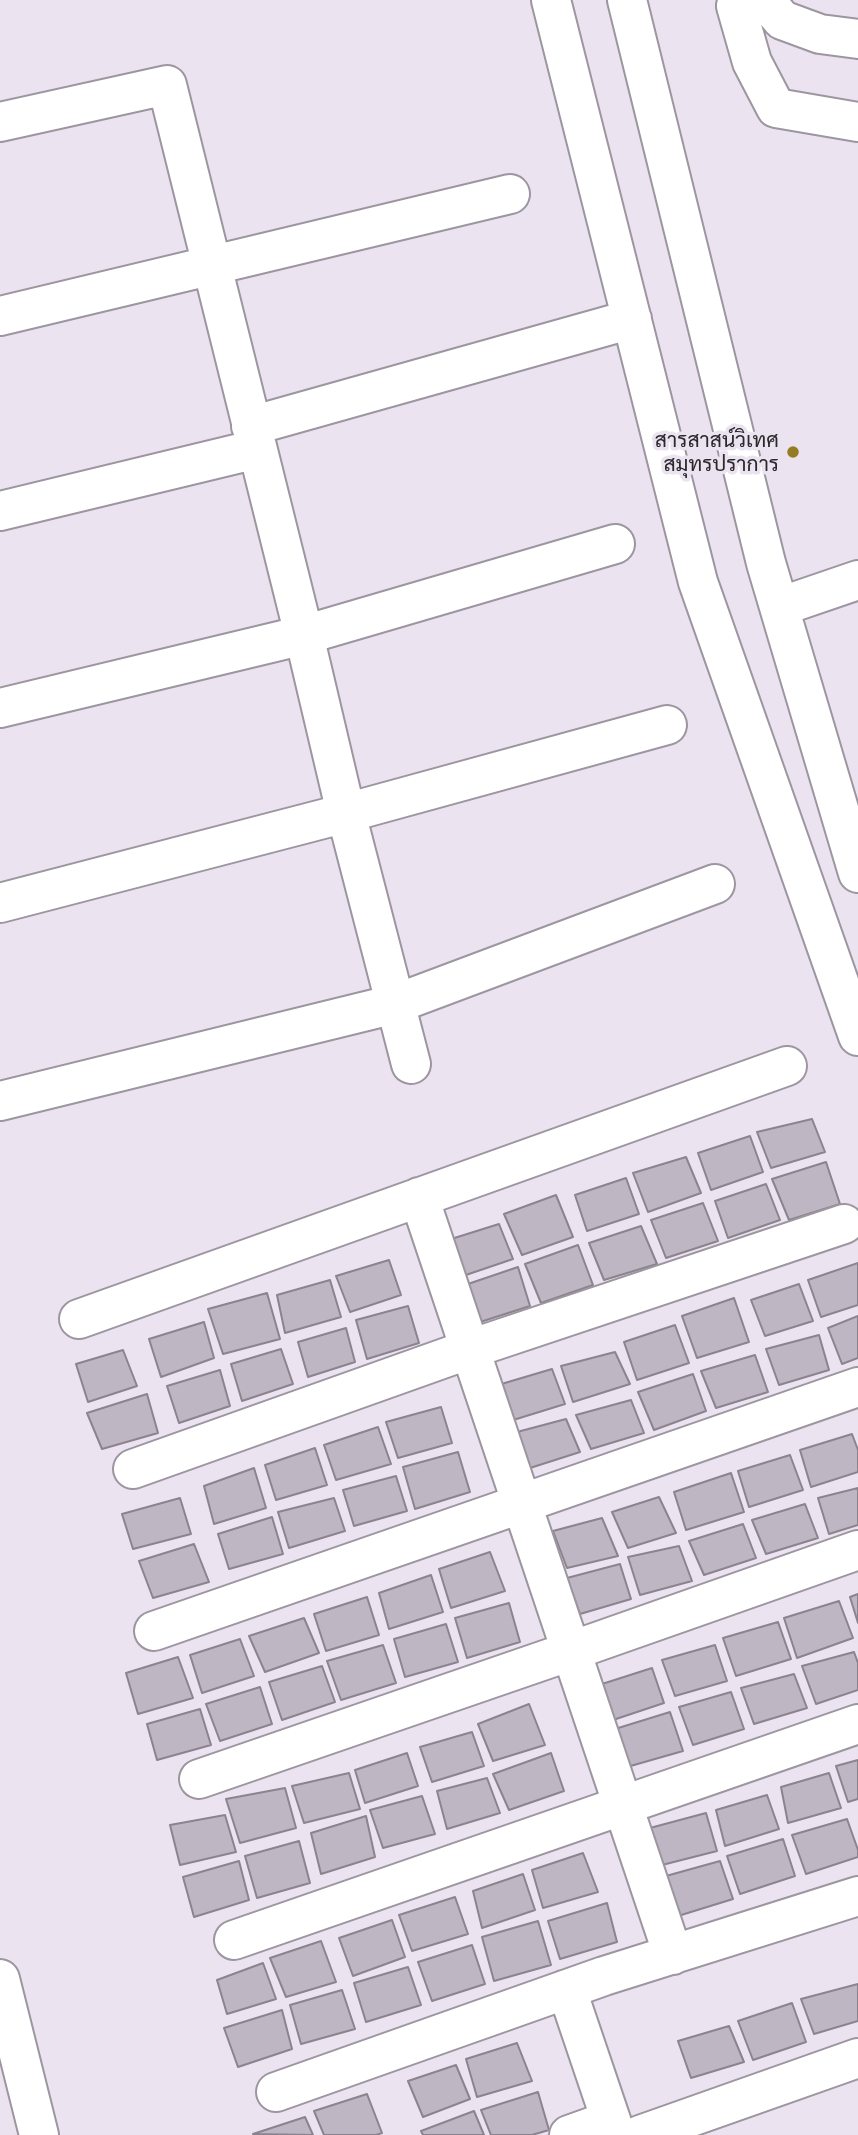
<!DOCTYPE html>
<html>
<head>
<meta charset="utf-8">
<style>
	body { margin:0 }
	canvas { display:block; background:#ebe3ef }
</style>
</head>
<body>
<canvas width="858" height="2135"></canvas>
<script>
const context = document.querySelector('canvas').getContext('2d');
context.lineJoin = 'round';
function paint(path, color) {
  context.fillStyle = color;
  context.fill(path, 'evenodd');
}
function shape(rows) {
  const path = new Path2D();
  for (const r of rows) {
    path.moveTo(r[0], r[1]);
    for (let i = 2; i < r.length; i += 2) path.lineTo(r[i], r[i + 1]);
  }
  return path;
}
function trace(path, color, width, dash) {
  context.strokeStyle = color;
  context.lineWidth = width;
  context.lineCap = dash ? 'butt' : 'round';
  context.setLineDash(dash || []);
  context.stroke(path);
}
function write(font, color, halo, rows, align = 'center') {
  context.font = font + ' Barlow,Sarabun,sans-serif';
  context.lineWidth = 7;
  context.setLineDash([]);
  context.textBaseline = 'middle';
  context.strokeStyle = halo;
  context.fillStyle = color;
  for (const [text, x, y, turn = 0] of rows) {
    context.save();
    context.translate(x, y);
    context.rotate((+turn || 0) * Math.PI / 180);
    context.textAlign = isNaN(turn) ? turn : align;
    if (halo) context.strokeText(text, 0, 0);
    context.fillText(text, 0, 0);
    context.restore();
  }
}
const building = shape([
	[812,1119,825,1152,771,1168,757,1132,812,1119],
	[750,1136,763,1172,711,1190,698,1153,750,1136],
	[686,1157,701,1193,648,1212,633,1173,686,1157],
	[826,1162,840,1204,789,1220,772,1179,826,1162],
	[626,1178,639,1214,587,1231,575,1195,626,1178],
	[766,1184,780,1220,728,1238,715,1201,766,1184],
	[556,1195,573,1237,522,1255,504,1214,556,1195],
	[703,1203,718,1241,666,1258,651,1220,703,1203],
	[499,1224,513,1259,460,1277,448,1240,499,1224],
	[641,1226,657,1264,604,1280,589,1243,641,1226],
	[578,1245,593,1285,541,1303,525,1264,578,1245],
	[389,1260,401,1295,350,1312,336,1276,389,1260],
	[858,1263,858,1305,821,1317,808,1280,858,1263],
	[518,1267,530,1306,477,1323,465,1285,518,1267],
	[330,1280,341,1317,285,1333,277,1295,330,1280],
	[799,1284,813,1321,765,1336,751,1300,799,1284],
	[267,1293,280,1339,223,1354,208,1309,267,1293],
	[734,1298,749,1342,697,1358,682,1316,734,1298],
	[408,1306,419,1343,367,1359,356,1320,408,1306],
	[858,1316,858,1358,842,1364,828,1328,858,1316],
	[204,1322,214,1358,161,1377,149,1339,204,1322],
	[675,1325,689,1363,637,1380,624,1342,675,1325],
	[346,1328,355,1362,308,1377,298,1342,346,1328],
	[819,1335,829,1370,779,1385,766,1349,819,1335],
	[281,1349,293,1384,242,1401,231,1364,281,1349],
	[123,1350,137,1386,88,1402,76,1364,123,1350],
	[615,1352,630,1384,573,1402,561,1366,615,1352],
	[755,1355,768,1392,716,1408,701,1371,755,1355],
	[552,1369,565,1404,510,1421,498,1385,552,1369],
	[220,1370,230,1406,179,1423,167,1386,220,1370],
	[693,1374,706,1411,654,1430,638,1392,693,1374],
	[147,1394,158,1433,102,1449,87,1413,147,1394],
	[631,1400,644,1433,591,1449,576,1415,631,1400],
	[441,1407,452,1443,398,1458,386,1422,441,1407],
	[566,1419,580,1452,530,1468,517,1432,566,1419],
	[378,1427,391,1464,336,1480,324,1445,378,1427],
	[852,1434,858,1450,858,1472,811,1487,800,1450,852,1434],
	[315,1448,327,1485,276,1500,265,1465,315,1448],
	[458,1452,470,1492,415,1509,403,1467,458,1452],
	[790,1455,803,1490,749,1507,738,1471,790,1455],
	[254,1468,266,1508,214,1524,204,1486,254,1468],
	[731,1473,744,1512,686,1530,674,1492,731,1473],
	[396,1476,407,1511,354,1526,343,1490,396,1476],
	[858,1488,858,1525,829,1534,818,1498,858,1488],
	[659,1497,676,1533,628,1548,612,1512,659,1497],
	[180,1498,191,1534,133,1549,122,1514,180,1498],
	[334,1498,345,1531,289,1548,278,1512,334,1498],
	[805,1504,818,1538,766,1554,752,1520,805,1504],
	[272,1517,283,1554,229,1569,218,1534,272,1517],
	[602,1518,618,1556,567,1568,553,1531,602,1518],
	[743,1524,756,1558,704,1575,689,1541,743,1524],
	[194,1544,209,1582,153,1598,139,1561,194,1544],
	[679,1546,692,1581,640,1595,628,1557,679,1546],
	[490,1552,505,1591,451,1608,439,1569,490,1552],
	[620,1564,631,1599,580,1614,567,1578,620,1564],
	[431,1575,443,1612,389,1629,379,1593,431,1575],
	[858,1594,858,1623,850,1597,858,1594],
	[367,1597,379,1635,326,1651,314,1614,367,1597],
	[839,1601,853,1638,797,1658,784,1618,839,1601],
	[509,1603,520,1642,467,1658,455,1618,509,1603],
	[304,1618,319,1653,265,1672,249,1636,304,1618],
	[778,1622,791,1659,736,1676,723,1638,778,1622],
	[446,1624,458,1662,405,1677,394,1639,446,1624],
	[240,1639,254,1676,202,1693,190,1655,240,1639],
	[383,1645,396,1683,341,1700,327,1661,383,1645],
	[715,1645,727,1681,675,1696,662,1660,715,1645],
	[854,1652,858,1663,858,1690,816,1704,802,1666,854,1652],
	[178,1657,193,1698,138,1714,126,1673,178,1657],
	[322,1666,335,1702,282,1720,269,1682,322,1666],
	[652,1668,664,1703,613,1720,602,1684,652,1668],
	[794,1674,807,1708,754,1724,741,1688,794,1674],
	[260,1687,272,1724,220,1741,206,1704,260,1687],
	[731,1692,744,1729,693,1745,679,1707,731,1692],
	[529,1704,545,1745,493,1761,478,1724,529,1704],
	[200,1709,211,1745,157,1760,147,1724,200,1709],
	[670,1712,683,1751,627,1767,615,1729,670,1712],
	[472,1732,484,1766,432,1782,420,1747,472,1732],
	[407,1753,418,1786,365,1803,355,1770,407,1753],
	[551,1753,564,1791,509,1810,493,1774,551,1753],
	[858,1760,858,1799,848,1802,836,1766,858,1760],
	[349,1773,360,1809,304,1823,292,1786,349,1773],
	[829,1773,841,1808,788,1823,781,1787,829,1773],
	[487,1778,500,1813,447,1829,437,1791,487,1778],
	[285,1788,296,1828,240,1843,226,1799,285,1788],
	[767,1795,779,1829,725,1846,716,1810,767,1795],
	[422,1796,435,1834,383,1848,370,1810,422,1796],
	[706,1813,717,1851,662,1865,650,1828,706,1813],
	[225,1815,236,1852,180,1865,170,1825,225,1815],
	[366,1816,375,1857,321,1874,311,1833,366,1816],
	[847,1819,858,1850,858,1857,806,1874,792,1835,847,1819],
	[783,1839,795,1876,740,1894,727,1856,783,1839],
	[299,1841,310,1883,257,1898,245,1856,299,1841],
	[583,1853,598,1892,543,1908,532,1870,583,1853],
	[239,1861,249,1900,194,1917,183,1877,239,1861],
	[720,1861,733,1899,678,1916,666,1876,720,1861],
	[523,1874,535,1910,482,1928,473,1891,523,1874],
	[455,1897,468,1934,412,1951,399,1915,455,1897],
	[607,1903,617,1942,560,1959,548,1921,607,1903],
	[392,1920,405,1957,353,1976,339,1938,392,1920],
	[538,1921,551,1965,494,1981,482,1937,538,1921],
	[321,1941,336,1982,286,1997,270,1958,321,1941],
	[472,1945,485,1984,432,2001,418,1962,472,1945],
	[263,1963,276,1999,227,2014,217,1980,263,1963],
	[408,1967,421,2005,366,2022,354,1983,408,1967],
	[858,1984,858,2021,814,2034,801,1999,858,1984],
	[342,1990,355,2029,301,2044,290,2005,342,1990],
	[792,2003,806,2042,753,2060,738,2021,792,2003],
	[282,2010,292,2049,238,2067,224,2028,282,2010],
	[729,2026,744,2062,691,2078,678,2041,729,2026],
	[517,2043,532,2081,477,2097,466,2059,517,2043],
	[456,2065,470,2099,423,2117,408,2081,456,2065],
	[538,2092,549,2130,532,2135,491,2135,481,2110,538,2092],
	[367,2094,382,2133,376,2135,324,2135,314,2111,367,2094],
	[474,2111,484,2135,423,2135,421,2131,474,2111],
	[305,2117,313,2135,253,2134,305,2117]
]);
const minor = shape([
	[551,0,698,582,858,1036],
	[627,0,766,563,858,873],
	[740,0,736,6,752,62,776,108,858,122],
	[765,0,782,20,820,34,858,39],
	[0,122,167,85,304,635,346,813,411,1064],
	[0,316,510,194],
	[251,426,632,319],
	[0,511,257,449],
	[779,607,858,580],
	[0,708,304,635,615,544],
	[0,903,346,813,667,725],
	[0,1101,395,1004,715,884],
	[419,1197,673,1955],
	[79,1319,787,1066],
	[133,1469,470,1349,844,1224],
	[154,1631,858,1387],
	[199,1779,571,1651,858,1550],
	[234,1940,858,1724],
	[0,1979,39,2135],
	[564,1990,572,2005,616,2135],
	[276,2092,604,1976,858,1896],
	[569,2135,611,2120],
	[640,2135,858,2058]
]);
const markers = [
	[793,452,7,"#947c23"]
];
const poiNames = [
	["สารสาสน์วิเทศ",779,440],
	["สมุทรปราการ",779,464]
];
paint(building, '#beb7c3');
trace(building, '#8b848f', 2);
trace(minor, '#9d96a1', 42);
trace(minor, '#fff', 38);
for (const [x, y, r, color] of markers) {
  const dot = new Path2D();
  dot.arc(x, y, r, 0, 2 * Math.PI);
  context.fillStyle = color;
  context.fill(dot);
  trace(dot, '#ebe3ef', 2.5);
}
write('21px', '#2a282c', '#ebe3ef', poiNames, 'right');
</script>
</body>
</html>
